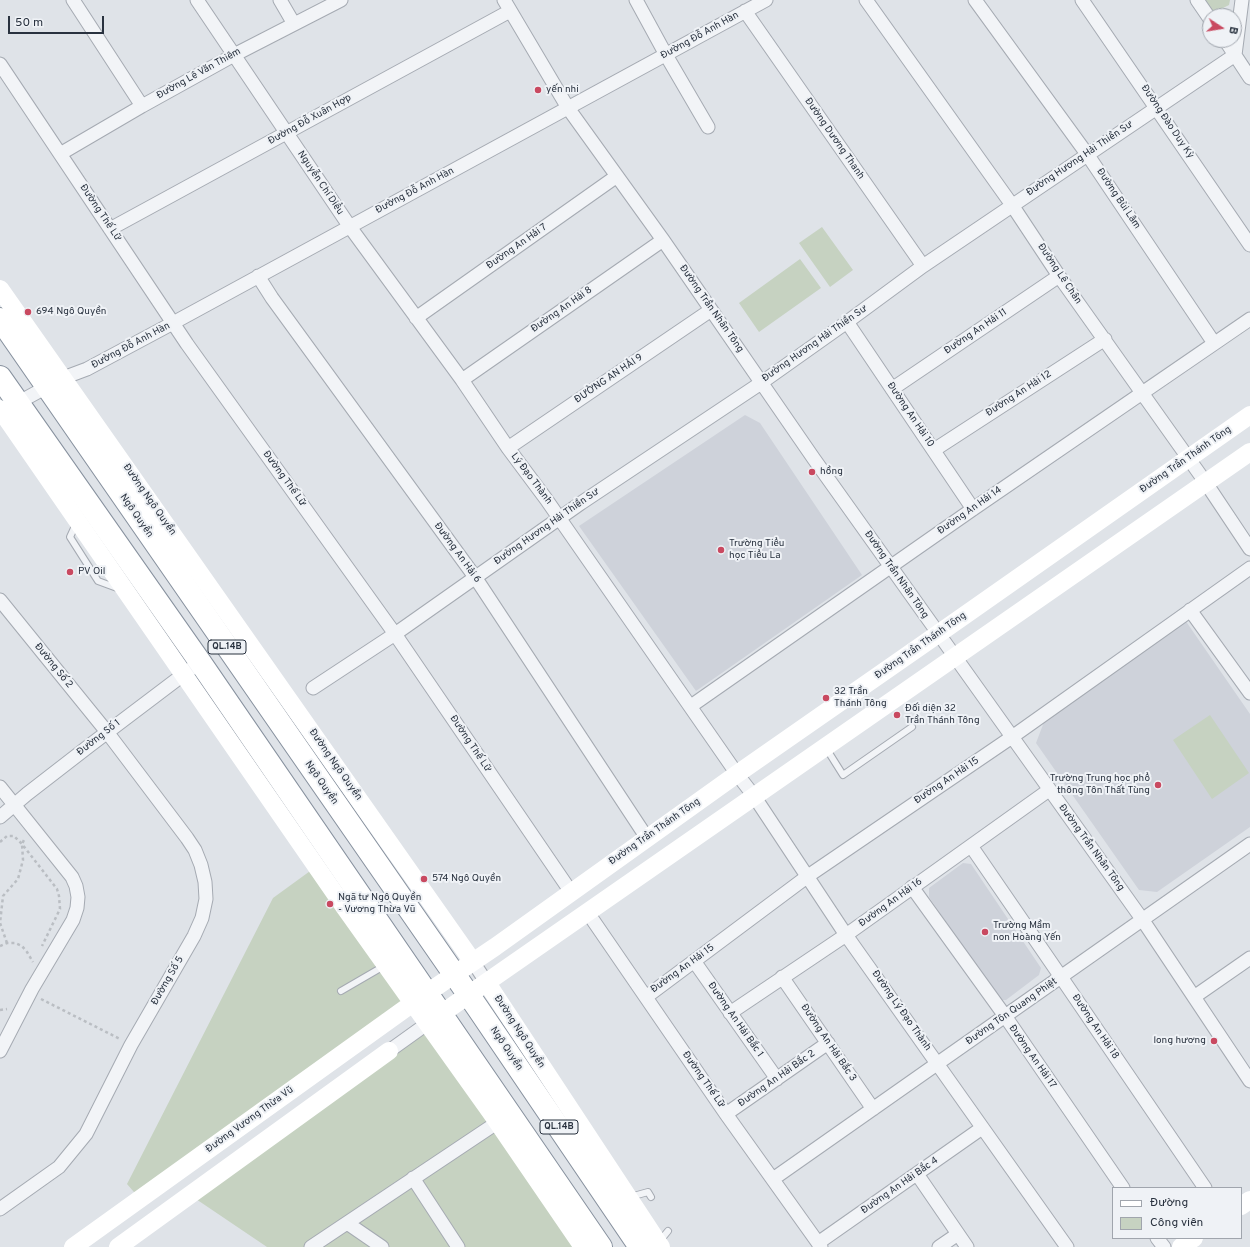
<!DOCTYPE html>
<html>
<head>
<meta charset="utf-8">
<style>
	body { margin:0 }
	#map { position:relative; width:1250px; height:1247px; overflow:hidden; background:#dfe3e8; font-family:Overpass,sans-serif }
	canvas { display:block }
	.legend { position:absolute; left:1112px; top:1187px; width:130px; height:52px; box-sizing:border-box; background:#eff2f6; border:1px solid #a0a5ad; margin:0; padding:5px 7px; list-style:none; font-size:12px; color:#29323f }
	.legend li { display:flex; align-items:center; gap:8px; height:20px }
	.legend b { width:20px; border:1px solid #a0a5ad }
	.north { position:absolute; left:1202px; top:8px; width:40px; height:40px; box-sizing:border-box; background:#eff2f6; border:1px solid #a0a5ad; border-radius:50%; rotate:102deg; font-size:11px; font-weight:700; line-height:16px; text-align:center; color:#29323f }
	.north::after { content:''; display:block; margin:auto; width:14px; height:18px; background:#c94960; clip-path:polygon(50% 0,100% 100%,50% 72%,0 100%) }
	.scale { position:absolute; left:8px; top:16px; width:96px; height:18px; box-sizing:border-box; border:2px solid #29323f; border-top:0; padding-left:5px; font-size:12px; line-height:14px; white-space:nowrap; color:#29323f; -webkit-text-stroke:3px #eff2f6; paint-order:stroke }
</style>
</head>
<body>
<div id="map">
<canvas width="1250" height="1247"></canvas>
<ul class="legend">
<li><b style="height:5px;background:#fff"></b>Đường</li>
<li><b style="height:11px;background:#c6d2c1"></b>Công viên</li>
</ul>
<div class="north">B</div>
<div class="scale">50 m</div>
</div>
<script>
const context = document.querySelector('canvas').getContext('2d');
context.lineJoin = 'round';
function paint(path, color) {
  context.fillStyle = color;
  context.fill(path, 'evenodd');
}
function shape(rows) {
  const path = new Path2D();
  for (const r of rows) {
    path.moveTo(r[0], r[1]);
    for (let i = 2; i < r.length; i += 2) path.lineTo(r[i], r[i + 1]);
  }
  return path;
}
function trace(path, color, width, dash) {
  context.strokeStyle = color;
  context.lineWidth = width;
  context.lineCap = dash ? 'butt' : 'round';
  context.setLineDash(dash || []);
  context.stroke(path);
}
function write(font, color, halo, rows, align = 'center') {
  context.font = font + ' Overpass,sans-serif';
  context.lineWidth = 4;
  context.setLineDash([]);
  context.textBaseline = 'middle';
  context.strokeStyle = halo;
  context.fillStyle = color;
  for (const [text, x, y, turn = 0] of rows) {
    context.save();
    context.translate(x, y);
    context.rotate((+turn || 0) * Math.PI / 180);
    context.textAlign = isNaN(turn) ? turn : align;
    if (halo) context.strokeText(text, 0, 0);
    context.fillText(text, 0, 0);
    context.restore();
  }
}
const built = shape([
	[745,415,760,423,862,575,696,691,579,526],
	[1185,620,1250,714,1250,827,1157,892,1139,890,1036,743,1044,722],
	[963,863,971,864,1041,968,1039,975,1006,1000,999,1000,929,897,929,888]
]);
const green = shape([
	[1205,0,1230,0,1229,5,1213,13],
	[822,227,853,270,830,287,799,243],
	[800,259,821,288,759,332,739,303],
	[1210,715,1249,773,1212,799,1173,740],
	[317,866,413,1003,140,1199,127,1184,273,898],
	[427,1023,582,1247,267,1247,190,1195]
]);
const path = shape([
	[0,842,7,836,14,836,22,844,57,889,59,896,60,909,42,946],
	[7,943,0,923,3,896,18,879,23,860,22,844,25,838],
	[0,946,7,943,15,943,22,946,27,952,33,962],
	[41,999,120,1039],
	[0,1010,7,1009]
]);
const lane = shape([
	[76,524,70,537,98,581,117,588],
	[826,748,843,775,912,727],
	[341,991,384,966],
	[630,1197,648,1192,651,1197],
	[659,1242,668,1231]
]);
const street = shape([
	[73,0,142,106],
	[197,0,350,227,462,380,508,448,546,499,737,774,754,796,846,935,1067,1247],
	[280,0,294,24],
	[504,0,568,108,663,240,814,459,1142,919,1250,1081],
	[636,0,666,55,708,127],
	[866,0,1012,205,1059,276,1206,483,1250,549],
	[975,0,1087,154,1214,343],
	[1082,0,1250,245],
	[1197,0,1210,19],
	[745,11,923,266],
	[1225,40,1250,78],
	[1235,55,1242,0],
	[0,64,187,344,395,634,571,892],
	[60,154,142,106,234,55,341,0],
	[110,229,510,11],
	[258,276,272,298,475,577,647,838],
	[416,318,617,176],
	[847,322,973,509],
	[462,380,663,240],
	[892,389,1059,276],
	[12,406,63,378,87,369,173,323,766,0],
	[508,448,711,310],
	[934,450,1105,339],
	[0,600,107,732,187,838,195,850,201,865,205,882,206,899,202,918,194,936,131,1045,86,1134,59,1167,0,1209],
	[1190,610,1250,693],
	[313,688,395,634,581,503,761,383,847,322,923,266,1235,55],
	[691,706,973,509,1250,319],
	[0,787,72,877,76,886,78,897,77,908,73,920,32,989,0,1051],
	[0,817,27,794,89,746,200,662],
	[971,846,1061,977,1205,1188],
	[912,887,1005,1016,1123,1188],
	[588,913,726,1114,821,1247],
	[694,961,777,1079],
	[473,962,487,983],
	[782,977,873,1109],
	[646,997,808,876,1012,737,1250,568],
	[1194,997,1250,958],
	[730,1013,846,935,1049,790],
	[389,1051,435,1018],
	[726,1114,828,1043],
	[917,1174,967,1247],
	[413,1178,458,1247],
	[773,1179,1250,844],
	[347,1223,382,1247],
	[1157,1238,1164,1247],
	[818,1243,982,1128],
	[311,1247,498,1122],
	[939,1247,958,1234]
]);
const secondary = shape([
	[0,289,473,962],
	[0,409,345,908,492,1114,583,1247],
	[487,983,661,1247],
	[427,993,495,947,737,774,938,634,1250,415],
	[441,1014,1250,452],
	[1241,1206,1250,1200],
	[73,1247,413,1003],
	[118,1247,389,1051],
	[1181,1247,1194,1238]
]);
const highway = shape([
	[0,319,477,1007,640,1247],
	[0,377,200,662,601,1247]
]);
const markers = [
	[538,90,4,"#c94960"],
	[28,312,4,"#c94960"],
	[812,472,4,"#c94960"],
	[721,550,4,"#c94960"],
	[70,572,4,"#c94960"],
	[826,698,4,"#c94960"],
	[897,715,4,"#c94960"],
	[1158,785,4,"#c94960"],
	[424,879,4,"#c94960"],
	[330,904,4,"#c94960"],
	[985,932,4,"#c94960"],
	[1214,1041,4,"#c94960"]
];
const shields = [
	[227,647,38],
	[559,1127,38]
];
const shieldNames = [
	["QL.14B",227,647],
	["QL.14B",559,1127]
];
const streetNames = [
	["Đường Đỗ Anh Hàn",700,36,-29],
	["Đường Lê Văn Thiêm",199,74,-29],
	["Đường Đỗ Xuân Hợp",310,120,-29],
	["Đường Đào Duy Kỳ",1167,122,56],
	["Đường Dương Thanh",834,139,55],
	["Đường Hương Hải Thiền Sư",1080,159,-34],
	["Nguyễn Chí Diểu",320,183,56],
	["Đường Đỗ Anh Hàn",415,191,-28],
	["Đường Bùi Lâm",1118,199,56],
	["Đường Thế Lữ",100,213,56],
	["Đường An Hải 7",517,247,-35],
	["Đường Lê Chân",1059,274,56],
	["Đường Trần Nhân Tông",711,309,55],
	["Đường An Hải 8",562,310,-35],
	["Đường An Hải 11",976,332,-34],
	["Đường Hương Hải Thiền Sư",815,344,-35],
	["Đường Đỗ Anh Hàn",131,346,-28],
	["ĐƯỜNG AN HẢl 9",609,379,-34],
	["Đường An Hải 12",1019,394,-33],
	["Đường An Hải 10",910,415,56],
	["Đường Trần Thánh Tông",1186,460,-35],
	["Đường Thế Lữ",284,479,54],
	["Lý Đạo Thành",531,479,53],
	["Đường Ngô Quyền",149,500,55],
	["Đường An Hải 14",970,511,-35],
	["Ngô Quyền",136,516,55],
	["Đường Hương Hải Thiền Sư",547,527,-35],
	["Đường An Hải 6",457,553,54],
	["Đường Trần Nhân Tông",896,575,55],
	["Đường Trần Thánh Tông",921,646,-35],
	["Đường Số 2",53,666,51],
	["Đường Số 1",99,738,-38],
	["Đường Thế Lữ",470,744,56],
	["Đường Ngô Quyền",335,765,55],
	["Đường An Hải 15",947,781,-34],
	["Ngô Quyền",321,783,55],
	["Đường Trần Thánh Tông",655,832,-35],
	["Đường Trần Nhân Tông",1091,848,54],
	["Đường An Hải 16",891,903,-36],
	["Đường An Hải 15",683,969,-36],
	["Đường Số 5",168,981,-60],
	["Đường Lý Đạo Thành",901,1011,55],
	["Đường Tôn Quang Phiệt",1012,1012,-35],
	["Đường An Hải Bắc 1",735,1020,55],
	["Đường An Hải 18",1095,1027,56],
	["Đường Ngô Quyền",519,1032,57],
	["Đường An Hải Bắc 3",828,1043,56],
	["Ngô Quyền",506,1049,56],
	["Đường An Hải 17",1032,1057,55],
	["Đường An Hải Bắc 2",777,1079,-35],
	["Đường Thế Lữ",703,1080,55],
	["Đường Vương Thừa Vũ",250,1120,-36],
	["Đường An Hải Bắc 4",900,1186,-35]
];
const poiNames = [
	["yến nhi",546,90],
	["694 Ngô Quyền",36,312],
	["hồng",820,472],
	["Trường Tiểu",729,544],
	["học Tiểu La",729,556],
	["PV Oil",78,572],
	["32 Trần",834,692],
	["Thánh Tông",834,704],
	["Đối diện 32",905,709],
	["Trần Thánh Tông",905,721],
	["Trường Trung học phổ",1150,779,"right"],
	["thông Tôn Thất Tùng",1150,791,"right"],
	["574 Ngô Quyền",432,879],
	["Ngã tư Ngô Quyền",338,898],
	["- Vương Thừa Vũ",338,910],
	["Trường Mầm",993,926],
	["non Hoàng Yến",993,938],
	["long hương",1206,1041,"right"]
];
paint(built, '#ced2da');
paint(green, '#c6d2c1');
trace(lane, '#a5aab2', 8);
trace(street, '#a5aab2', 15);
trace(highway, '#87919e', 24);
trace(path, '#babec3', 2.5, [3, 3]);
trace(lane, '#f2f4f7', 6);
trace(street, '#f2f4f7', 13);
trace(secondary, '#fff', 18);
trace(highway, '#fff', 22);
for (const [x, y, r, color] of markers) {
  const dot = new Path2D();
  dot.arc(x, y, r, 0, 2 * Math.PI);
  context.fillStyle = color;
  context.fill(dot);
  trace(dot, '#eff2f6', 1.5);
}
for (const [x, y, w] of shields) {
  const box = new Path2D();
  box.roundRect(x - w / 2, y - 7, w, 14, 3);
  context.fillStyle = '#eff2f6';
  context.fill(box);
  trace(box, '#29323f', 1);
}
write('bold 9px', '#29323f', null, shieldNames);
write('10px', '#29323f', '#eff2f6', streetNames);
write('10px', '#29323f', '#eff2f6', poiNames, 'left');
</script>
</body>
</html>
